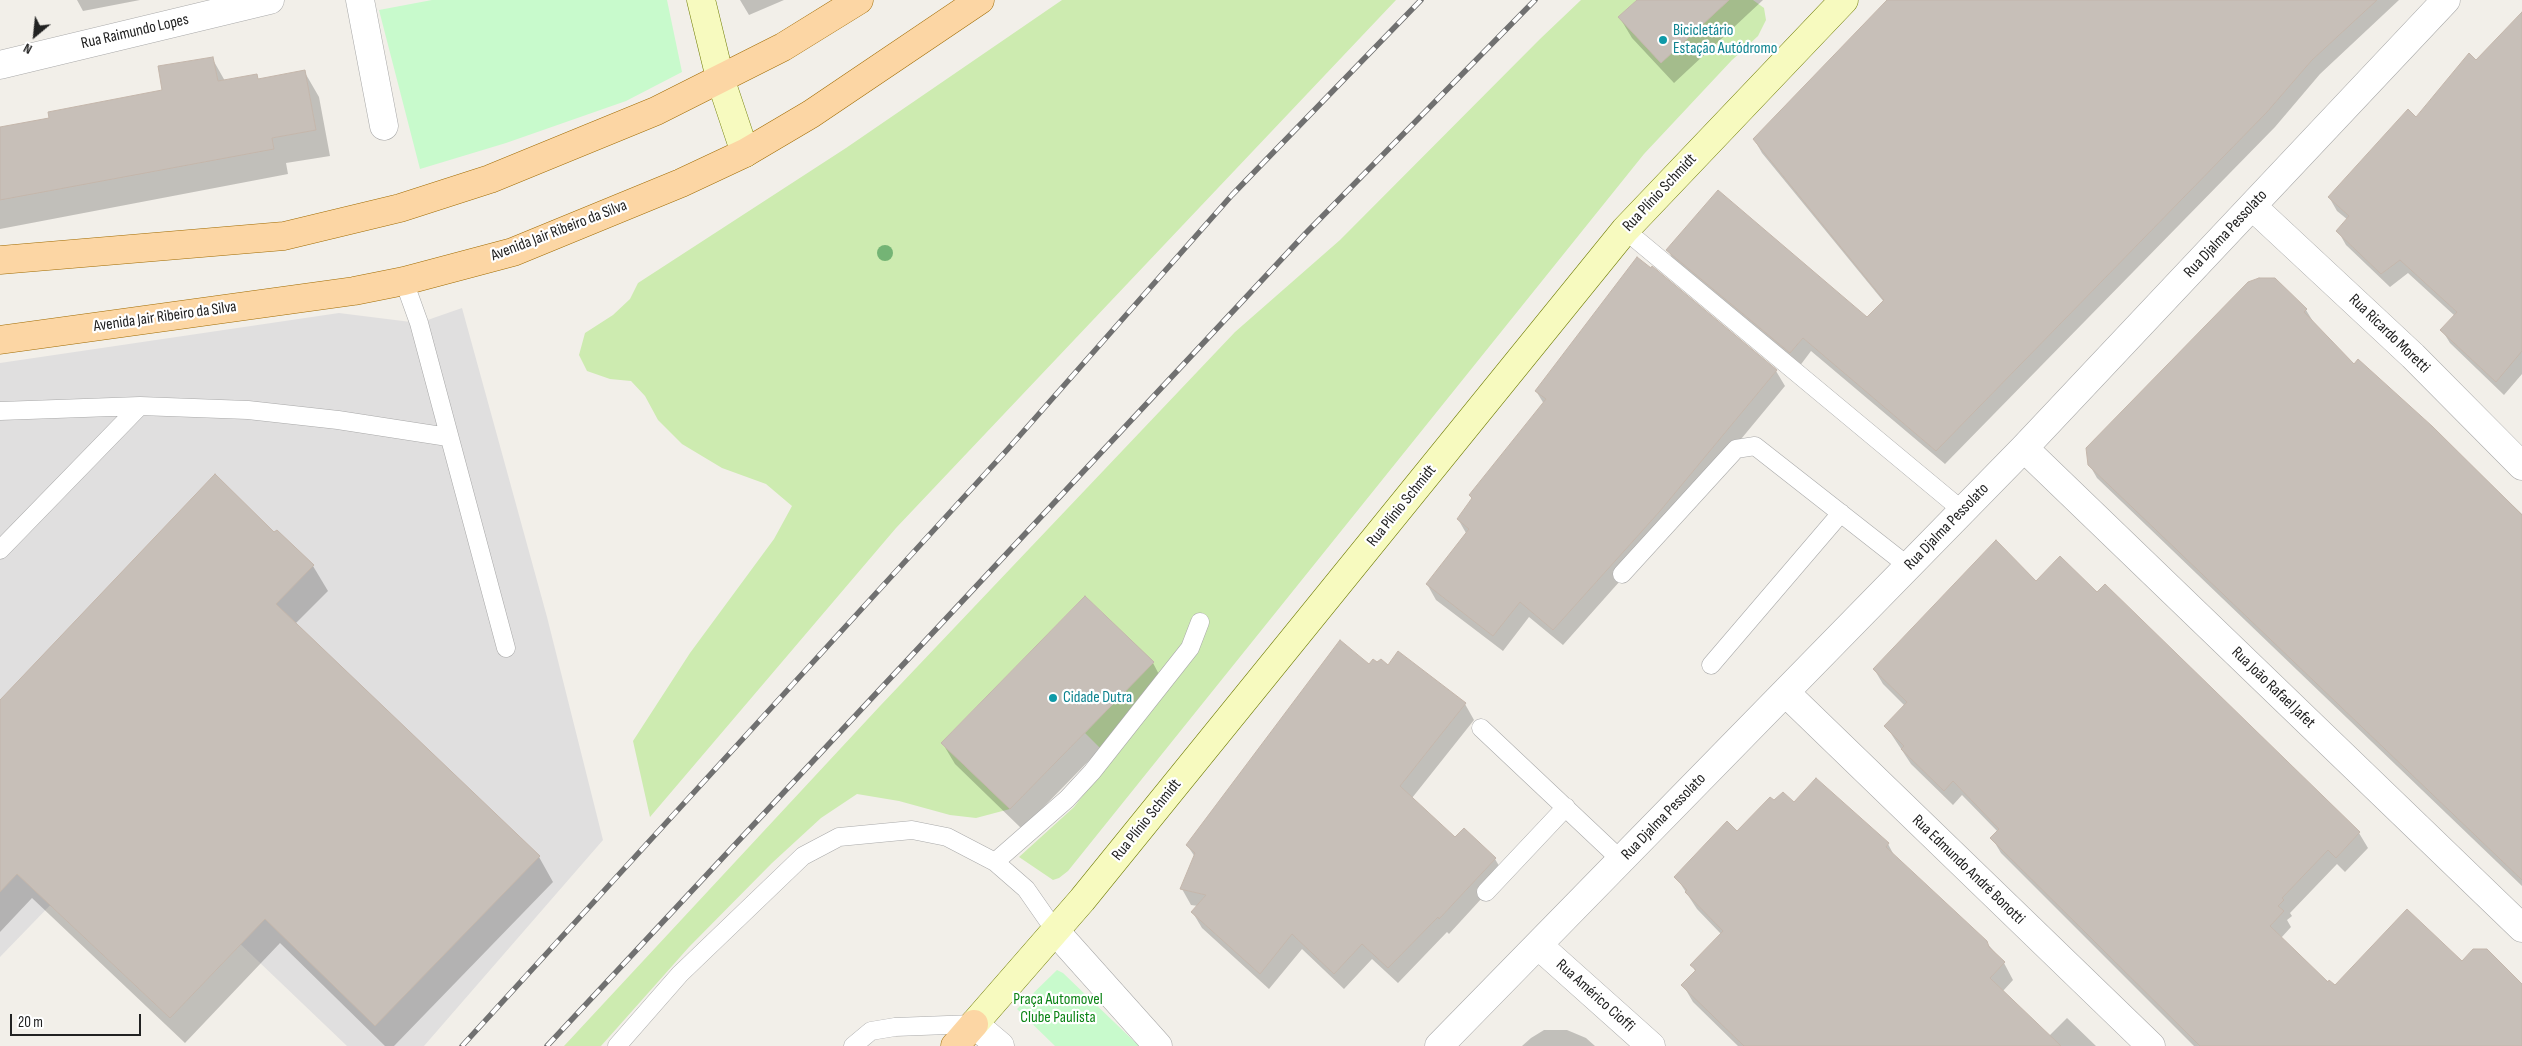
<!DOCTYPE html>
<html>
<head>
<meta charset="utf-8">
<style>
	body { margin:0 }
	#map { position:relative; width:2522px; height:1046px; overflow:hidden; background:#f2efe9; font-family:"Sofia Sans Condensed",sans-serif }
	canvas { display:block }
	.north { position:absolute; left:10px; top:10px; width:50px; height:50px; -webkit-text-stroke:4px #fff; paint-order:stroke; rotate:208deg; font-size:14px; font-weight:700; line-height:20px; text-align:center; color:#222 }
	.north::after { content:''; display:block; margin:auto; width:18px; height:22px; background:#222; clip-path:polygon(50% 0,100% 100%,50% 72%,0 100%) }
	.scale { position:absolute; left:10px; top:1014px; width:131px; height:22px; box-sizing:border-box; border:2px solid #222; border-top:0; padding-left:6px; font-size:15px; line-height:18px; white-space:nowrap; color:#222; -webkit-text-stroke:4px #fff; paint-order:stroke }
</style>
</head>
<body>
<div id="map">
<canvas width="2522" height="1046"></canvas>
<div class="north">N</div>
<div class="scale">20 m</div>
</div>
<script>
const context = document.querySelector('canvas').getContext('2d');
context.lineJoin = 'round';
function paint(path, color) {
  context.fillStyle = color;
  context.fill(path, 'evenodd');
}
function shape(rows) {
  const path = new Path2D();
  for (const r of rows) {
    path.moveTo(r[0], r[1]);
    for (let i = 2; i < r.length; i += 2) path.lineTo(r[i], r[i + 1]);
  }
  return path;
}
function trace(path, color, width, dash) {
  context.strokeStyle = color;
  context.lineWidth = width;
  context.lineCap = dash ? 'butt' : 'round';
  context.setLineDash(dash || []);
  context.stroke(path);
}
function write(font, color, halo, rows, align = 'center') {
  context.font = font + ' "Sofia Sans Condensed",sans-serif';
  context.lineWidth = 4.5;
  context.setLineDash([]);
  context.textBaseline = 'middle';
  context.strokeStyle = halo;
  context.fillStyle = color;
  for (const [text, x, y, turn = 0] of rows) {
    context.save();
    context.translate(x, y);
    context.rotate((+turn || 0) * Math.PI / 180);
    context.textAlign = isNaN(turn) ? turn : align;
    if (halo) context.strokeText(text, 0, 0);
    context.fillText(text, 0, 0);
    context.restore();
  }
}
const residential = shape([
	[462,308,547,617,603,840,424,1046,347,1046,122,831,0,957,0,363,339,313,419,323]
]);
const grass = shape([
	[1062,0,1396,0,896,528,650,817,633,741,690,653,774,539,792,506,766,484,722,468,682,444,658,420,645,396,631,381,610,379,587,371,579,355,585,333,613,315,630,299,638,283,846,148],
	[1581,0,1637,0,1619,17,1661,63,1729,0,1753,0,1764,8,1766,20,1758,36,1732,60,1644,154,1068,871,1059,878,1053,880,1019,857,1074,807,1111,759,1085,733,1153,663,1085,596,941,743,1010,809,976,818,950,815,899,801,857,794,821,818,772,863,689,947,601,1046,564,1046,880,706,1235,332,1340,240,1540,39]
]);
const park = shape([
	[432,0,667,0,682,72,626,101,506,143,420,169,379,10],
	[1057,970,1063,973,1139,1046,1055,1046,1017,1009]
]);
const shadow = shape([
	[77,0,140,0,83,11],
	[740,0,784,0,749,15],
	[1639,0,1763,0,1674,83,1632,38,1620,18],
	[1890,0,2399,0,2320,74,2275,127,1945,464,1811,351,1799,367,1676,265,1668,250,1867,319,1884,302,1762,153,1754,139],
	[2522,14,2522,374,2504,395,2450,343,2442,330,2455,316,2408,273,2390,287,2346,245,2338,231,2348,220,2337,211,2329,197,2416,119,2476,62],
	[212,58,225,81,256,76,259,80,304,71,319,97,330,156,286,163,288,174,0,229,0,128,51,119,164,91],
	[2306,310,2314,323,2354,365,2431,427,2522,514,2522,886,2097,478,2089,464],
	[1776,371,1785,386,1669,526,1563,645,1529,617,1503,651,1436,600,1427,584,1466,533,1458,519,1473,500,1470,496,1544,404,1536,391],
	[215,476,274,534,277,531,313,566,328,591,295,624,539,857,553,882,394,1046,385,1046,280,943,185,1043,32,898,0,932,0,701],
	[2036,583,2097,594,2105,586,2359,833,2368,848,2345,872,2337,864,2290,913,2292,916,2287,920,2291,927,2281,938,2328,984,2335,987,2462,962,2522,985,2522,1046,2194,1046,2001,853,1992,838,1998,832,1962,795,1953,805,1911,764,1886,726,1905,706,1883,684,1874,669],
	[1153,663,1164,684,1022,829,955,764,943,744],
	[1377,664,1388,666,1465,704,1474,720,1412,798,1455,839,1464,829,1495,859,1504,874,1449,934,1447,932,1398,983,1372,959,1344,989,1302,949,1269,989,1202,928,1193,913,1198,906,1191,905,1182,889,1195,857,1187,845,1369,666],
	[1774,802,1794,804,1888,844,1896,859,1986,942,2004,963,2013,980,2003,991,2049,1036,2067,1018,2096,1046,1738,1046,1693,1002,1683,985,1695,971,1692,965,1721,934,1697,909,1676,877,1737,833],
	[1544,1030,1567,1030,1586,1038,1595,1046,1522,1046,1531,1038]
]);
const building = shape([
	[1637,0,1729,0,1661,63,1618,17,1637,0],
	[1887,0,2377,0,2312,60,2267,112,1936,451,1803,338,1790,353,1666,250,1718,190,1867,317,1884,300,1753,139,1887,0],
	[2522,12,2522,351,2496,382,2440,330,2457,312,2400,260,2381,274,2336,231,2349,216,2328,197,2408,109,2416,117,2469,53,2476,60,2522,12],
	[213,57,218,81,257,74,258,79,305,70,316,130,272,138,274,149,0,200,0,127,49,118,48,112,162,90,158,66,213,57],
	[1637,257,1651,268,1652,266,1777,370,1660,511,1553,630,1520,602,1493,636,1426,584,1469,529,1457,519,1472,498,1469,495,1546,399,1535,391,1637,257],
	[2259,278,2275,278,2307,309,2304,312,2354,364,2358,359,2432,426,2522,515,2522,880,2088,465,2086,448,2248,282,2259,278],
	[215,474,274,532,277,530,314,565,276,604,540,856,375,1026,265,919,170,1018,17,874,0,892,0,700,215,474],
	[1996,540,2036,581,2060,556,2097,592,2105,584,2360,832,2336,858,2328,850,2282,898,2284,900,2278,906,2284,911,2270,926,2328,982,2329,980,2335,985,2407,909,2462,961,2473,949,2487,949,2522,984,2522,1046,2200,1046,1990,838,1999,829,1953,781,1944,791,1901,749,1904,746,1884,726,1907,702,1873,669,1996,540],
	[1085,596,1154,662,1010,809,941,743,1085,596],
	[1340,640,1369,664,1373,659,1377,662,1381,659,1388,665,1398,651,1466,703,1400,786,1455,837,1464,828,1496,858,1439,919,1438,917,1388,968,1362,944,1334,974,1292,934,1260,974,1191,912,1206,895,1180,889,1195,853,1186,845,1340,640],
	[1816,778,1889,843,1886,847,1987,941,1989,947,2005,962,1990,978,2061,1046,1744,1046,1681,985,1696,970,1690,965,1723,931,1685,892,1687,890,1674,877,1727,821,1737,831,1770,797,1774,800,1783,792,1794,802,1816,778]
]);
const lane = shape([
	[1625,230,1963,511],
	[404,281,419,323,506,648],
	[0,411,140,406,248,410,338,420,448,437],
	[0,550,140,406],
	[1622,574,1736,449,1755,446,1908,566],
	[1711,665,1841,513],
	[1481,728,1621,860],
	[995,862,1067,799,1092,772,1190,648,1200,622],
	[1486,892,1566,807],
	[617,1046,680,974,803,856,839,837,912,830,947,837,995,862,1026,889,1056,932],
	[853,1046,871,1031,895,1027,974,1024]
]);
const street = shape([
	[360,0,384,126],
	[0,65,270,0],
	[2252,206,2413,356,2522,466],
	[2024,448,2522,928],
	[1786,693,2151,1046],
	[1056,932,1158,1046],
	[1538,945,1651,1046],
	[974,1024,1000,1046],
	[1439,1046,2024,448,2446,0]
]);
const secondary = shape([
	[701,0,720,78,745,153],
	[974,1024,1082,900,1625,230,1844,0]
]);
const primary = shape([
	[0,260,284,236,400,208,490,179,656,111,783,47,859,0],
	[0,340,354,291,404,281,513,252,681,183,745,153,811,114,980,0],
	[955,1046,974,1024]
]);
const rail = shape([
	[462,1046,1007,450,1232,195,1421,0],
	[547,1046,1306,233,1535,0]
]);
const trees = [
	[885,253]
];
const markers = [
	[1663,40,5,"#0f9aa8"],
	[1053,698,5,"#0f9aa8"]
];
const cultureNames = [
	["Bicicletário",1673,31],
	["Estação Autódromo",1673,49],
	["Cidade Dutra",1063,698]
];
const streetNames = [
	["Rua Raimundo Lopes",135,32,-13],
	["Rua Plínio Schmidt",1660,193,-47],
	["Avenida Jair Ribeiro da Silva",559,231,-21],
	["Rua Djalma Pessolato",2226,234,-47],
	["Avenida Jair Ribeiro da Silva",165,317,-8],
	["Rua Ricardo Moretti",2389,334,44],
	["Rua Plínio Schmidt",1402,506,-51],
	["Rua Djalma Pessolato",1947,527,-46],
	["Rua João Rafael Jafet",2273,688,44],
	["Rua Djalma Pessolato",1664,817,-46],
	["Rua Plínio Schmidt",1147,820,-51],
	["Rua Edmundo André Bonotti",1968,870,44],
	["Rua Américo Cioffi",1595,996,42]
];
const parkNames = [
	["Praça Automovel",1058,1000],
	["Clube Paulista",1058,1018]
];
paint(residential, '#e0dfdf');
paint(grass, '#cdebb0');
paint(park, '#c8facc');
paint(shadow, '#0003');
paint(building, '#c7bfb8');
trace(building, '#c4b6ab', 1);
trace(lane, '#a9a9a9', 19);
trace(street, '#a9a9a9', 29);
trace(secondary, '#707d05', 29);
trace(primary, '#a06b00', 29);
trace(lane, '#fff', 18);
trace(street, '#fff', 28);
trace(secondary, '#f7fabf', 28);
trace(primary, '#fcd6a4', 28);
trace(rail, '#707070', 5.5);
trace(rail, '#fff', 4, [11]);
context.fillStyle = '#74b475';
for (const [x, y] of trees) {
  context.beginPath();
  context.arc(x, y, 8, 0, 2 * Math.PI);
  context.fill();
}
for (const [x, y, r, color] of markers) {
  const dot = new Path2D();
  dot.arc(x, y, r, 0, 2 * Math.PI);
  context.fillStyle = color;
  context.fill(dot);
  trace(dot, '#fff', 2);
}
write('16px', '#0d838f', '#fff', cultureNames, 'left');
write('16px', '#222', '#fff', streetNames);
write('16px', '#0c8416', '#fff', parkNames);
</script>
</body>
</html>
